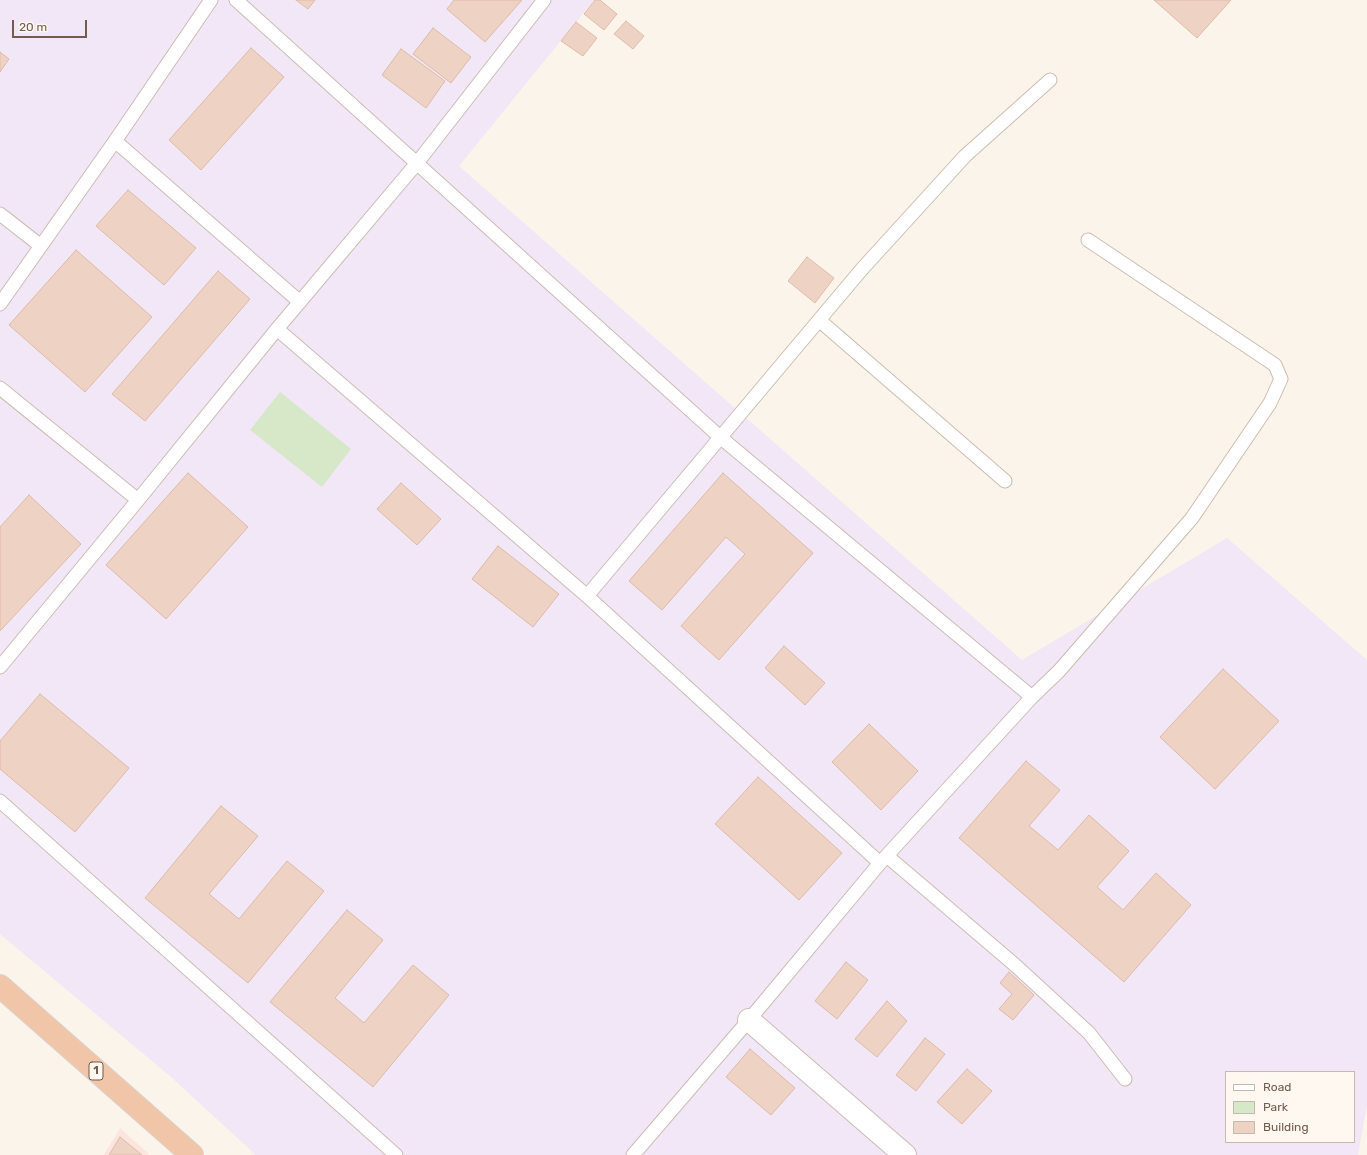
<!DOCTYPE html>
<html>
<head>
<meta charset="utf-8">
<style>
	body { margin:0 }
	#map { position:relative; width:1367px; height:1155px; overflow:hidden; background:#fbf4ea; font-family:Rubik,sans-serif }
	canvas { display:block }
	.legend { position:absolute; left:1225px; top:1071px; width:130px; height:72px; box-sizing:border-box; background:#fef8f0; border:1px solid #c6b9b0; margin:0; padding:5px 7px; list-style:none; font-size:12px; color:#735b4f }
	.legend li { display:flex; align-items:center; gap:8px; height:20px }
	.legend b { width:20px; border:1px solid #c6b9b0 }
	.scale { position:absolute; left:12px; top:20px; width:75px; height:18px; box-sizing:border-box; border:2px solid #735b4f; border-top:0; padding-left:5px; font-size:12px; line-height:14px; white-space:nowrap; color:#735b4f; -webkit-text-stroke:3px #fef8f0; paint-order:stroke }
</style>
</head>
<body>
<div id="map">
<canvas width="1367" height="1155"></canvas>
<ul class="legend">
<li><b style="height:5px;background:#fff"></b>Road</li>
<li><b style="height:11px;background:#d7e8c9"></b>Park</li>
<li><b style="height:11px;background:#eed3c4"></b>Building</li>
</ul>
<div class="scale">20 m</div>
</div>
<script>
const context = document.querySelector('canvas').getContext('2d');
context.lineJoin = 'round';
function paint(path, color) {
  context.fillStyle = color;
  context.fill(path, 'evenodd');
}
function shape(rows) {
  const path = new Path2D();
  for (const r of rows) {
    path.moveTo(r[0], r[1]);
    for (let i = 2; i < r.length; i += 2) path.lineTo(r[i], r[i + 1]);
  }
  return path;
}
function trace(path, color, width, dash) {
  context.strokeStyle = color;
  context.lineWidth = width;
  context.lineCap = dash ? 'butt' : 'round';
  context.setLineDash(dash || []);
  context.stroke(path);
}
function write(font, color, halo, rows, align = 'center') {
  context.font = font + ' Rubik,sans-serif';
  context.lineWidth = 3.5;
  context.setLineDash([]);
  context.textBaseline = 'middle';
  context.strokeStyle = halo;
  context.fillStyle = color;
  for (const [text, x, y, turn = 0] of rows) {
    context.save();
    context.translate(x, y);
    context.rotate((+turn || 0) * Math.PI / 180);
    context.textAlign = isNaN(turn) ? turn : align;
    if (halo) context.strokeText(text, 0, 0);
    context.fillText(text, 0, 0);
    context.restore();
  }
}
const commercial = shape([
	[120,1128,148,1153,149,1155,104,1155]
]);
const education = shape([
	[0,0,594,0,459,166,1022,660,1227,538,1367,660,1367,1104,1358,1155,256,1155,171,1077,0,934],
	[1226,1072,1354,1072,1354,1142,1226,1142]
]);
const green = shape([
	[280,392,351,449,322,487,250,430]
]);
const building = shape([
	[296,0,315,0,308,9,296,0],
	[454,0,522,0,485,42,447,9,454,0],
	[595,0,600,0,617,14,604,30,584,14,595,0],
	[1154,0,1231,0,1197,38,1154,0],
	[626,21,644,36,633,49,614,34,626,21],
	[576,22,597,38,583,56,561,41,576,22],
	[433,28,471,57,451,83,413,54,433,28],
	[251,48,284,77,201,170,169,140,251,48],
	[401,49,445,81,426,108,382,75,401,49],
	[0,52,9,59,0,72,0,52],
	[128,190,196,248,164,285,96,226,128,190],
	[76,250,152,317,85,392,9,325,76,250],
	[807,257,834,278,815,303,788,281,807,257],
	[218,271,250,299,145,421,112,394,218,271],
	[188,473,248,527,166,619,106,565,188,473],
	[723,473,813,553,719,660,681,626,745,554,726,537,662,610,629,581,723,473],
	[401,483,441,519,417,545,377,509,401,483],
	[29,495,81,544,0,631,0,527,29,495],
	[498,546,559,594,533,627,472,579,498,546],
	[784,646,825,683,805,705,765,668,784,646],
	[1223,669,1279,721,1215,789,1160,737,1223,669],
	[40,694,129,768,75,832,0,769,0,741,40,694],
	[869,724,918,771,881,810,832,762,869,724],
	[1026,761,1060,790,1029,826,1058,850,1089,815,1129,851,1097,887,1123,910,1156,873,1191,905,1124,982,959,838,1026,761],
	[758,777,842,853,799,900,715,824,758,777],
	[221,806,258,836,209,894,239,919,287,861,324,891,248,983,145,898,221,806],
	[347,910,383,940,335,998,364,1023,413,965,449,995,373,1087,270,1002,347,910],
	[846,962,868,980,837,1019,815,1001,846,962],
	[1009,972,1034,995,1013,1020,999,1009,1012,994,1000,983,1009,972],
	[887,1001,907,1021,877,1057,855,1039,887,1001],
	[925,1038,945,1054,916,1091,896,1075,925,1038],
	[750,1049,795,1088,771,1115,726,1077,750,1049],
	[967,1069,992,1091,962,1124,937,1102,967,1069],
	[120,1137,142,1155,109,1155,120,1137]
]);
const service = shape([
	[236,0,720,437,1032,697],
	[115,141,300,302],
	[0,214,41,246],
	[0,304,115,141,211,0],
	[819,320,1005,481],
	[277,329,587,596,880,863],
	[0,388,138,500],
	[587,596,862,269,965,156,1050,80],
	[0,667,138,500,277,329,417,163,544,0],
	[0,801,396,1155],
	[887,856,1015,965,1089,1033,1125,1079],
	[633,1155,749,1020,880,863,1032,697,1059,671,1192,518,1270,403,1281,379,1275,365,1088,240]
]);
const minor = shape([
	[749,1020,905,1155]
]);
const trunk = shape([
	[0,986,192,1155]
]);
const shields = [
	[96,1071,14]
];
const shieldNames = [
	["1",96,1071]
];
paint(commercial, '#fae6df');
paint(education, '#f1e7f7');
paint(green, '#d7e8c9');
paint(building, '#eed3c4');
trace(building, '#dfbaa6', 1);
trace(service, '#ccbcb1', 15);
trace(minor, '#ccbcb1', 24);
trace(trunk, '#d8d1ce', 24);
trace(service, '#fff', 13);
trace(minor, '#fff', 22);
trace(trunk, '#f1c6a8', 22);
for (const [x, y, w] of shields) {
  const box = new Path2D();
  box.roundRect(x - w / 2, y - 9, w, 18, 3);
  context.fillStyle = '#fef8f0';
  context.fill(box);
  trace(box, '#735b4f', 1);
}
write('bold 11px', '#735b4f', null, shieldNames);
</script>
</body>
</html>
